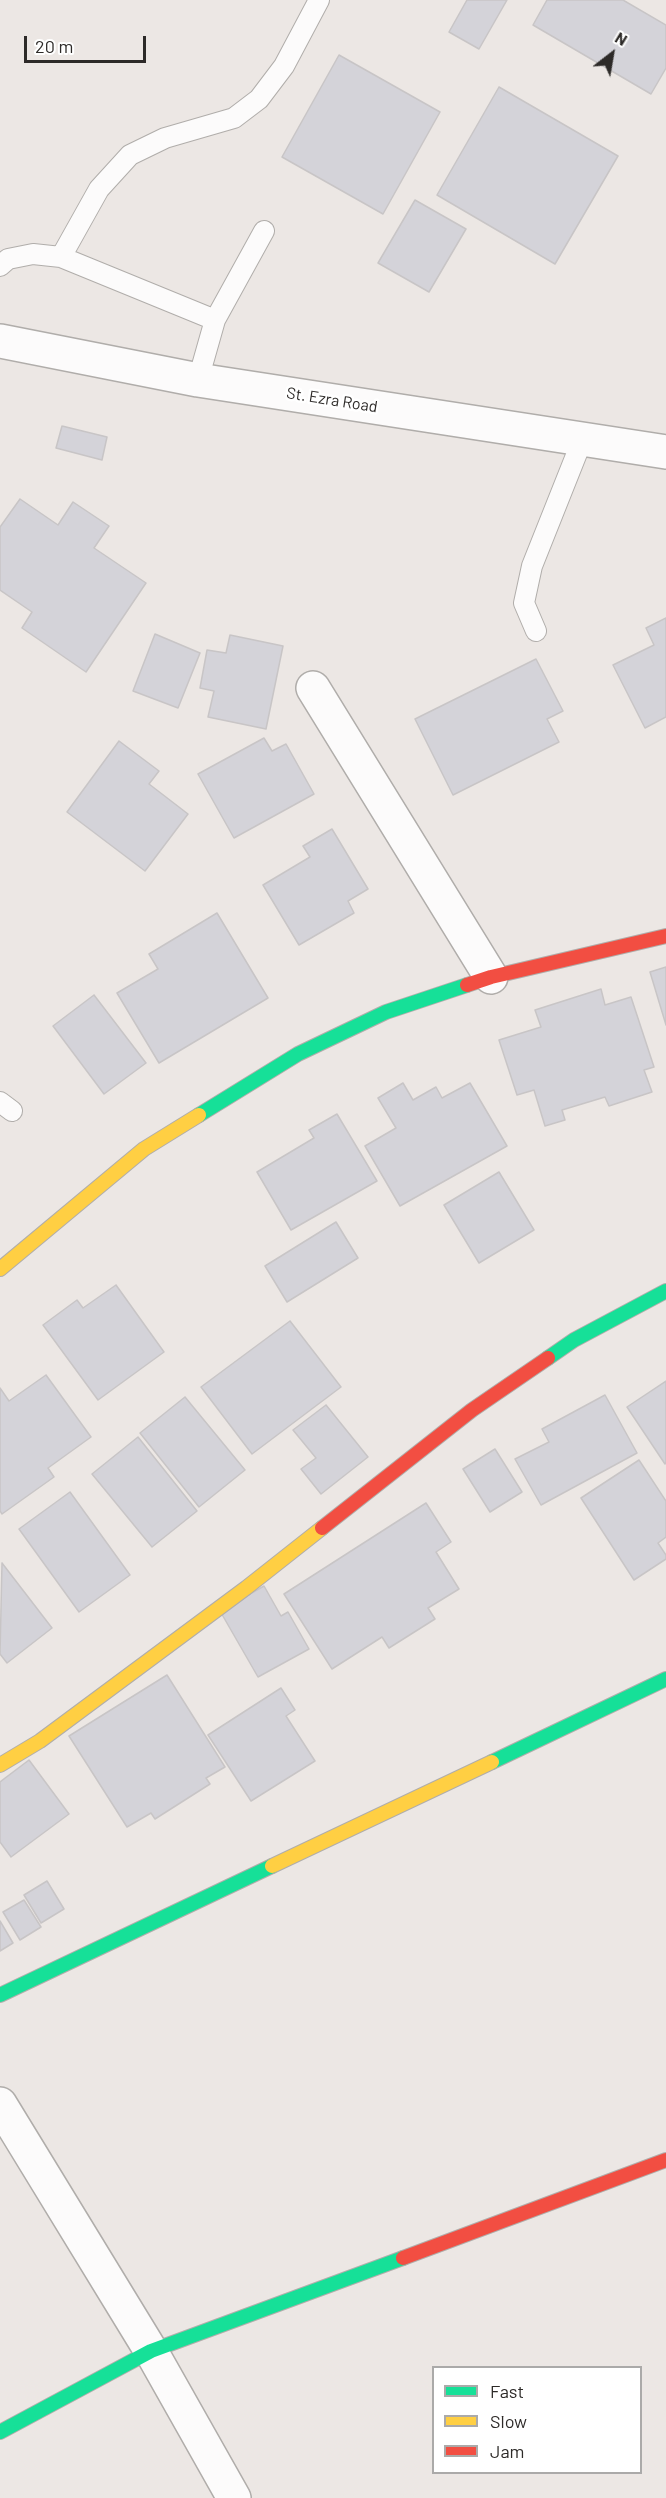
<!DOCTYPE html>
<html>
<head>
<meta charset="utf-8">
<style>
	body { margin:0 }
	#map { position:relative; width:666px; height:2498px; overflow:hidden; background:#ece7e4; font-family:Barlow,sans-serif }
	canvas { display:block }
	.legend { position:absolute; left:432px; top:2366px; width:210px; height:108px; box-sizing:border-box; background:#fff; border:2px solid #abaaa9; margin:0; padding:8px 10px; list-style:none; font-size:18px; color:#2d2a28 }
	.legend li { display:flex; align-items:center; gap:12px; height:30px }
	.legend b { width:30px; border:2px solid #abaaa9 }
	.north { position:absolute; left:582px; top:24px; width:60px; height:60px; -webkit-text-stroke:4px #fff; paint-order:stroke; rotate:31deg; font-size:16px; font-weight:700; line-height:24px; text-align:center; color:#2d2a28 }
	.north::after { content:''; display:block; margin:auto; width:21px; height:27px; background:#2d2a28; clip-path:polygon(50% 0,100% 100%,50% 72%,0 100%) }
	.scale { position:absolute; left:24px; top:36px; width:122px; height:27px; box-sizing:border-box; border:3px solid #2d2a28; border-top:0; padding-left:8px; font-size:18px; line-height:21px; white-space:nowrap; color:#2d2a28; -webkit-text-stroke:4px #fff; paint-order:stroke }
</style>
</head>
<body>
<div id="map">
<canvas width="666" height="2498"></canvas>
<ul class="legend">
<li><b style="height:8px;background:#16e098"></b>Fast</li>
<li><b style="height:8px;background:#ffcf43"></b>Slow</li>
<li><b style="height:8px;background:#f24e42"></b>Jam</li>
</ul>
<div class="north">N</div>
<div class="scale">20 m</div>
</div>
<script>
const context = document.querySelector('canvas').getContext('2d');
context.lineJoin = 'round';
function paint(path, color) {
  context.fillStyle = color;
  context.fill(path, 'evenodd');
}
function shape(rows) {
  const path = new Path2D();
  for (const r of rows) {
    path.moveTo(r[0], r[1]);
    for (let i = 2; i < r.length; i += 2) path.lineTo(r[i], r[i + 1]);
  }
  return path;
}
function trace(path, color, width, dash) {
  context.strokeStyle = color;
  context.lineWidth = width;
  context.lineCap = dash ? 'butt' : 'round';
  context.setLineDash(dash || []);
  context.stroke(path);
}
function write(font, color, halo, rows, align = 'center') {
  context.font = font + ' Barlow,sans-serif';
  context.lineWidth = 5;
  context.setLineDash([]);
  context.textBaseline = 'middle';
  context.strokeStyle = halo;
  context.fillStyle = color;
  for (const [text, x, y, turn = 0] of rows) {
    context.save();
    context.translate(x, y);
    context.rotate((+turn || 0) * Math.PI / 180);
    context.textAlign = isNaN(turn) ? turn : align;
    if (halo) context.strokeText(text, 0, 0);
    context.fillText(text, 0, 0);
    context.restore();
  }
}
const building = shape([
	[467,0,507,0,479,49,449,32,467,0],
	[547,0,623,0,666,25,666,68,651,94,533,25,547,0],
	[339,55,440,112,383,214,282,157,339,55],
	[499,87,618,156,555,264,437,195,499,87],
	[415,200,466,229,429,292,378,263,415,200],
	[62,426,107,437,102,460,56,448,62,426],
	[20,499,58,525,73,502,109,526,94,548,146,583,86,672,22,628,32,612,0,590,0,527,20,499],
	[666,618,666,717,645,728,613,665,654,645,646,628,666,618],
	[155,634,200,653,178,708,133,691,155,634],
	[230,635,283,646,266,729,208,717,214,691,200,688,207,650,226,653,230,635],
	[536,659,563,711,547,719,559,742,453,795,415,719,536,659],
	[264,738,272,751,286,744,314,794,234,838,198,774,264,738],
	[119,741,159,771,149,784,188,814,145,871,67,812,119,741],
	[332,829,368,889,348,901,354,913,299,945,263,885,310,857,303,846,332,829],
	[217,913,268,998,159,1063,117,993,158,969,149,954,217,913],
	[666,967,666,1025,650,972,666,967],
	[601,989,605,1005,631,997,654,1067,644,1070,652,1092,609,1106,605,1097,562,1110,565,1120,545,1126,534,1090,517,1095,499,1040,541,1027,535,1010,601,989],
	[94,995,146,1063,104,1094,53,1026,94,995],
	[403,1083,413,1100,436,1087,442,1098,470,1083,507,1146,400,1206,365,1146,396,1128,378,1098,403,1083],
	[337,1114,377,1181,291,1230,257,1172,314,1138,309,1130,337,1114],
	[499,1172,534,1230,479,1263,444,1205,499,1172],
	[336,1222,358,1258,287,1302,265,1266,336,1222],
	[116,1285,164,1352,98,1400,43,1325,77,1300,83,1308,116,1285],
	[290,1321,341,1387,252,1454,201,1387,290,1321],
	[46,1375,91,1437,48,1468,54,1477,2,1514,0,1511,0,1388,9,1401,46,1375],
	[666,1381,666,1463,665,1464,627,1407,666,1381],
	[605,1395,637,1453,541,1505,515,1459,549,1442,542,1429,605,1395],
	[185,1397,245,1470,199,1507,140,1433,185,1397],
	[326,1405,368,1457,321,1494,301,1469,316,1458,293,1430,326,1405],
	[138,1437,197,1511,152,1547,92,1474,138,1437],
	[495,1449,522,1492,490,1512,463,1469,495,1449],
	[639,1460,666,1501,666,1537,658,1543,666,1555,666,1559,634,1580,581,1498,639,1460],
	[70,1492,130,1575,79,1612,19,1529,70,1492],
	[426,1503,451,1542,436,1552,459,1589,428,1608,435,1619,389,1648,382,1637,332,1669,284,1594,426,1503],
	[2,1563,52,1628,7,1663,0,1654,2,1563],
	[264,1586,281,1616,288,1612,309,1649,258,1677,220,1611,264,1586],
	[167,1675,225,1767,206,1778,210,1784,155,1819,151,1813,127,1827,69,1736,167,1675],
	[281,1688,295,1710,286,1716,315,1761,251,1801,208,1735,281,1688],
	[29,1760,69,1814,11,1857,0,1842,0,1782,29,1760],
	[47,1881,64,1909,41,1923,24,1895,47,1881],
	[24,1900,41,1927,20,1940,3,1912,24,1900],
	[0,1921,13,1943,0,1951,0,1921]
]);
const lane = shape([
	[61,257,99,189,130,155,165,138,234,118,259,99,284,66,319,0],
	[0,266,8,259,33,254,61,257,215,320],
	[198,380,215,320,264,231],
	[536,631,524,603,532,566,583,438],
	[0,1102,12,1111]
]);
const street = shape([
	[0,341,198,380,666,452],
	[313,688,491,977],
	[0,2104,151,2351,234,2498]
]);
const fast = shape([
	[199,1115,298,1054,386,1012,467,985],
	[548,1358,574,1340,666,1291],
	[492,1762,666,1679],
	[0,1995,272,1866],
	[0,2432,151,2351,403,2258]
]);
const slow = shape([
	[0,1269,144,1149,199,1115],
	[0,1765,40,1741,246,1588,322,1528],
	[272,1866,492,1762]
]);
const jam = shape([
	[467,985,491,977,666,936],
	[322,1528,472,1410,548,1358],
	[403,2258,666,2160]
]);
const streetNames = [
	["St. Ezra Road",332,400,9]
];
paint(building, '#d4d3d9');
trace(building, '#c8c5c6', 1.5);
trace(lane, '#b0adaa', 22);
trace(street, '#b0adaa', 36);
trace(fast, '#b0adaa', 16);
trace(slow, '#b0adaa', 16);
trace(jam, '#b0adaa', 16);
trace(lane, '#fcfbfb', 20);
trace(street, '#fcfbfb', 33);
trace(fast, '#16e098', 14);
trace(slow, '#ffcf43', 14);
trace(jam, '#f24e42', 14);
write('16px', '#2d2a28', '#fff', streetNames);
</script>
</body>
</html>
